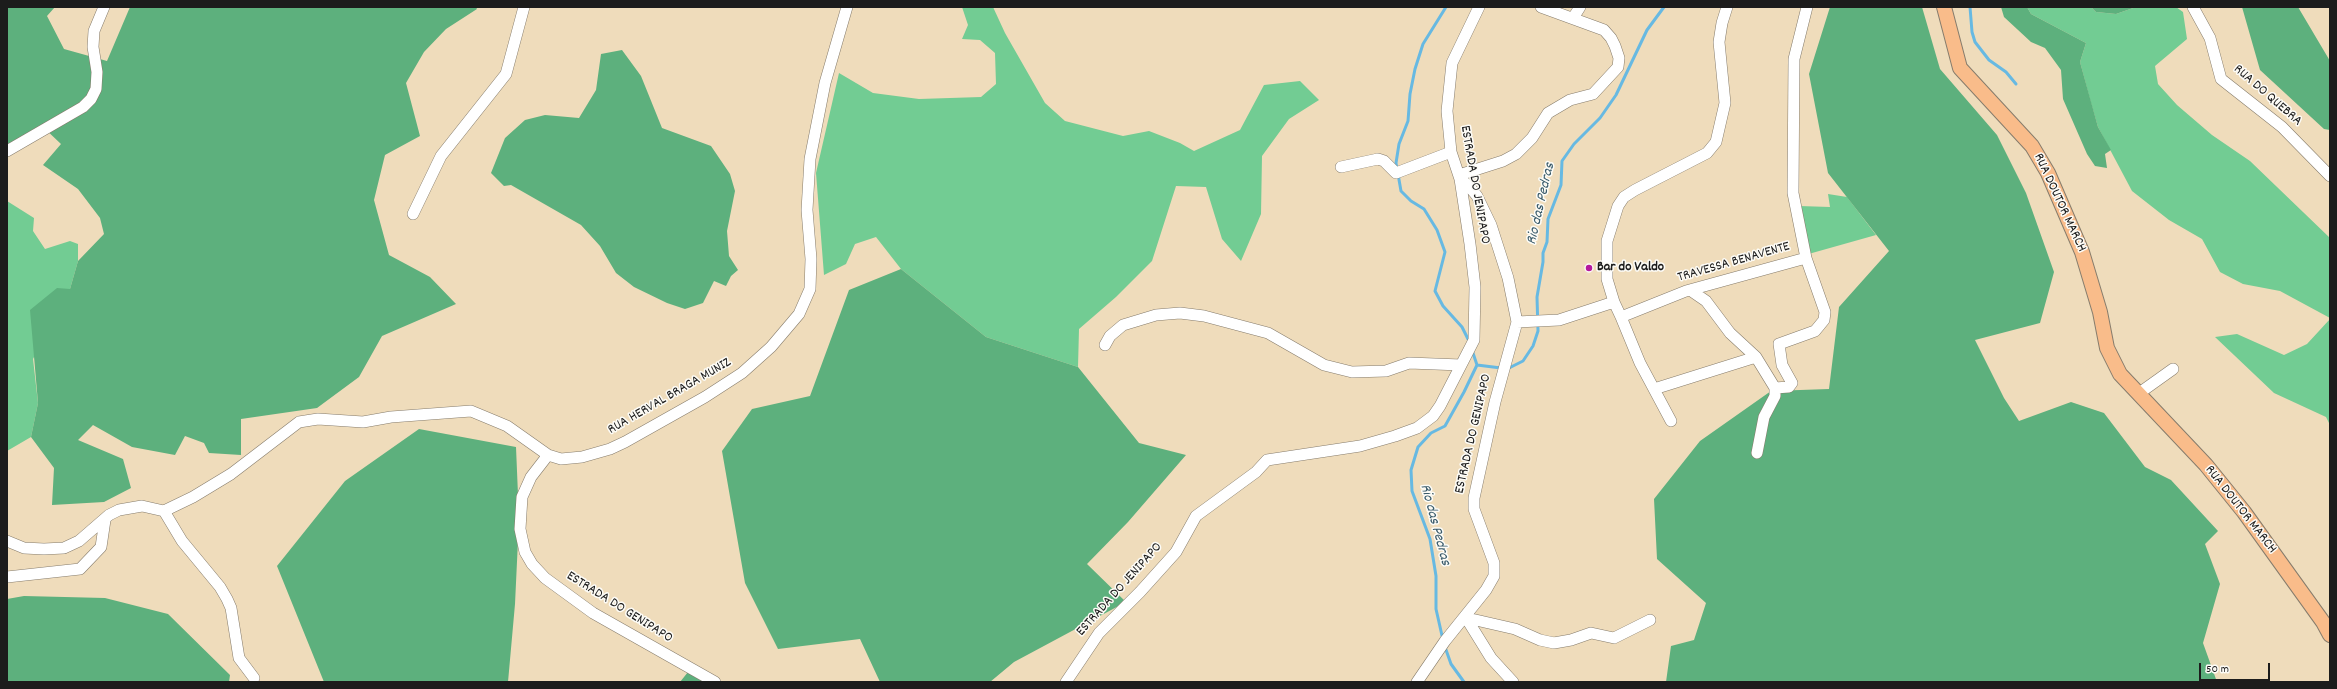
<!DOCTYPE html>
<html>
<head>
<meta charset="utf-8">
<style>
	body { margin:0 }
	#map { position:relative; width:2337px; height:689px; overflow:hidden; background:#efdcbb; font-family:Dekko,sans-serif }
	canvas { display:block }
	.frame { position:absolute; inset:0; border:8px solid #1c1c1c; pointer-events:none }
	.scale { position:absolute; left:2199px; top:663px; width:71px; height:18px; box-sizing:border-box; border:2px solid #1c1c1c; border-top:0; padding-left:5px; font-size:12px; line-height:14px; white-space:nowrap; color:#1c1c1c; -webkit-text-stroke:3px #fdfcf7; paint-order:stroke }
</style>
</head>
<body>
<div id="map">
<canvas width="2337" height="689"></canvas>
<div class="frame"></div>
<div class="scale">50 m</div>
</div>
<script>
const context = document.querySelector('canvas').getContext('2d');
context.lineJoin = 'round';
function paint(path, color) {
  context.fillStyle = color;
  context.fill(path, 'evenodd');
}
function shape(rows) {
  const path = new Path2D();
  for (const r of rows) {
    path.moveTo(r[0], r[1]);
    for (let i = 2; i < r.length; i += 2) path.lineTo(r[i], r[i + 1]);
  }
  return path;
}
function trace(path, color, width, dash) {
  context.strokeStyle = color;
  context.lineWidth = width;
  context.lineCap = dash ? 'butt' : 'round';
  context.setLineDash(dash || []);
  context.stroke(path);
}
function write(font, color, halo, rows, align = 'center') {
  context.font = font + ' Dekko,sans-serif';
  context.lineWidth = 3;
  context.setLineDash([]);
  context.textBaseline = 'middle';
  context.strokeStyle = halo;
  context.fillStyle = color;
  for (const [text, x, y, turn = 0] of rows) {
    context.save();
    context.translate(x, y);
    context.rotate((+turn || 0) * Math.PI / 180);
    context.textAlign = isNaN(turn) ? turn : align;
    if (halo) context.strokeText(text, 0, 0);
    context.fillText(text, 0, 0);
    context.restore();
  }
}
const green = shape([
	[962,7,993,7,1005,33,1045,103,1065,121,1123,136,1149,131,1180,143,1194,151,1240,130,1264,85,1300,81,1319,100,1289,119,1262,156,1261,214,1241,261,1222,239,1206,187,1176,186,1152,261,1116,297,1079,329,1078,367,986,337,901,269,876,237,855,244,846,264,824,275,816,173,839,73,873,93,919,99,981,97,996,84,995,53,980,40,962,39,968,25],
	[2027,7,2091,7,2096,12,2116,14,2136,7,2176,7,2183,12,2187,39,2155,66,2158,84,2177,105,2212,135,2250,161,2330,238,2330,318,2280,291,2243,284,2220,272,2202,239,2169,220,2132,191,2098,127,2091,103,2080,62,2086,43,2031,14],
	[1828,194,1847,197,1876,235,1805,255,1799,206,1830,207],
	[7,201,34,218,33,231,45,249,70,241,78,244,78,261,70,289,33,359,38,403,31,437,7,451],
	[2330,319,2330,425,2326,417,2274,393,2215,337,2237,334,2284,355,2307,344]
]);
const forest = shape([
	[7,7,55,7,47,16,64,49,107,61,130,7,476,7,477,9,446,29,424,52,406,83,420,136,385,155,374,200,389,255,430,277,456,304,382,336,359,377,317,408,241,419,241,455,209,453,204,443,185,436,175,455,132,447,93,425,78,440,123,459,131,488,104,502,52,505,54,468,31,437,38,403,30,310,57,288,70,289,78,261,104,234,100,218,78,189,43,165,61,144,42,126,7,146],
	[1830,7,1922,7,1940,69,1997,135,2026,193,2054,272,2040,323,1975,340,2004,398,2019,421,2071,402,2104,413,2145,467,2171,480,2218,531,2205,544,2220,584,2203,643,2217,682,1666,682,1671,646,1694,640,1706,603,1657,559,1654,499,1700,441,1771,391,1829,389,1839,307,1889,251,1828,173,1809,74],
	[2001,7,2027,7,2031,14,2086,43,2080,62,2098,127,2111,150,2105,154,2107,168,2095,166,2087,154,2063,99,2061,70,2045,48,2031,42,2004,17],
	[2091,7,2136,7,2116,14,2096,12],
	[2242,7,2298,7,2330,61,2330,130,2324,129,2260,70],
	[622,50,641,76,662,128,711,146,730,174,735,191,727,231,729,256,738,270,731,276,726,286,714,281,703,303,685,309,667,303,634,287,616,273,600,246,581,225,511,185,504,186,491,173,505,138,525,120,545,115,579,118,596,90,601,54],
	[901,269,986,337,1078,367,1139,443,1186,455,1128,522,1087,564,1126,602,1014,662,990,682,880,682,860,639,778,649,745,583,722,451,752,409,810,396,849,290],
	[419,429,516,447,519,519,515,604,508,682,324,682,277,566,345,481],
	[24,596,105,598,168,614,230,675,229,682,7,682,7,599],
	[688,672,706,682,680,682]
]);
const stream = shape([
	[1970,7,1972,32,1975,42,1989,60,2006,72,2016,84],
	[1397,169,1396,163,1399,144,1408,121,1410,94,1415,69,1423,44,1446,7],
	[1398,174,1401,191,1411,201,1424,209,1437,230,1445,252,1435,291,1443,306,1462,327,1470,343],
	[1477,365,1501,368],
	[1507,369,1523,361,1533,346,1538,331,1537,297,1543,262,1543,253,1547,242,1548,219,1561,185,1562,161,1574,144,1600,118,1616,95,1647,30,1664,7],
	[1443,640,1436,609,1436,576,1430,539,1412,491,1411,470,1418,447,1431,433,1445,426,1464,392,1477,365,1472,350],
	[1445,647,1451,664,1464,682]
]);
const minor = shape([
	[2193,7,2210,38,2221,79,2282,127,2330,176],
	[1573,18,1580,7],
	[7,151,83,107,91,99,96,89,97,72,93,47,94,31,104,7],
	[1341,167,1378,159,1384,161,1396,173,1451,152],
	[1459,175,1503,161,1516,154,1532,138,1548,113,1570,100,1593,94,1618,67,1619,58,1615,46,1611,38,1604,30,1541,7],
	[413,214,441,156,506,74,524,7],
	[1690,290,1706,301,1730,333,1756,357,1775,388,1775,396,1764,417,1757,453],
	[1614,302,1607,279,1607,241,1618,206,1624,197,1635,190,1707,153,1716,142,1725,103,1719,42,1722,23,1727,7],
	[1621,317,1640,363,1671,421],
	[1517,322,1559,320,1614,302,1621,317,1686,291,1806,258],
	[1105,345,1110,336,1123,325,1156,315,1180,313,1204,316,1268,333,1324,365,1352,372,1386,371,1409,363,1461,365],
	[1775,388,1789,387,1792,383,1782,365,1779,344,1815,331,1824,320,1825,312,1806,258,1793,193,1794,59,1807,7],
	[1654,389,1756,357],
	[2138,394,2173,369],
	[548,455,531,477,522,497,520,529,525,552,532,564,545,578,593,613,715,682],
	[164,511,193,497,231,474,299,422,318,419,363,422,391,417,471,411,507,426,548,455,561,459,582,457,610,449,625,442,705,397,742,373,771,347,799,314,810,289,811,259,807,210,810,159,825,83,847,7],
	[7,541,24,548,44,549,64,548,79,541,109,515,119,510,142,506,164,511,182,541,220,587,227,599,231,608,239,658,254,678],
	[7,577,80,569,101,547,105,520],
	[1465,616,1491,658,1513,682],
	[1467,618,1515,629,1540,640,1554,643,1571,640,1591,633,1614,638,1650,620],
	[1066,682,1099,633,1140,592,1176,552,1196,516,1256,472,1267,460,1360,446,1395,436,1417,428,1433,416,1440,406,1474,340,1475,287,1470,244,1460,179,1451,152,1447,111,1452,63,1479,7],
	[1417,682,1445,641,1486,590,1494,576,1494,563,1474,509,1474,498,1495,402,1517,322,1508,278,1491,225,1477,196,1468,185,1460,179]
]);
const major = shape([
	[1944,7,1960,68,2032,146,2048,173,2082,252,2100,312,2107,348,2120,374,2206,465,2244,512,2323,622,2330,635]
]);
const markers = [
	[1589,268,4,"#b5179e"]
];
const streetNames = [
	["RUA DO QUEBRA",2267,96,41],
	["ESTRADA DO JENIPAPO",1474,185,80],
	["RUA DOUTOR MARCH",2059,203,65],
	["TRAVESSA BENAVENTE",1734,263,-16],
	["RUA HERVAL BRAGA MUNIZ",670,397,-30],
	["ESTRADA DO GENIPAPO",1474,434,-77],
	["RUA DOUTOR MARCH",2240,510,52],
	["ESTRADA DO JENIPAPO",1120,590,-48],
	["ESTRADA DO GENIPAPO",619,608,32]
];
const poiNames = [
	["Bar do Valdo",1597,268]
];
const waterNames = [
	["Rio das Pedras",1542,204,-77],
	["Rio das Pedras",1434,525,75]
];
paint(green, '#72cc93');
paint(forest, '#5db07d');
trace(stream, '#67b9e2', 3);
trace(minor, '#867c6c', 12);
trace(major, '#867c6c', 16);
trace(minor, '#fff', 11);
trace(major, '#f9bc8a', 14);
for (const [x, y, r, color] of markers) {
  const dot = new Path2D();
  dot.arc(x, y, r, 0, 2 * Math.PI);
  context.fillStyle = color;
  context.fill(dot);
  trace(dot, '#fdfcf7', 1.5);
}
write('14px', '#1c1c1c', '#fdfcf7', streetNames);
write('bold 14px', '#1c1c1c', '#fdfcf7', poiNames, 'left');
write('italic 15px', '#3a5b6b', '#fdfcf7', waterNames);
</script>
</body>
</html>
